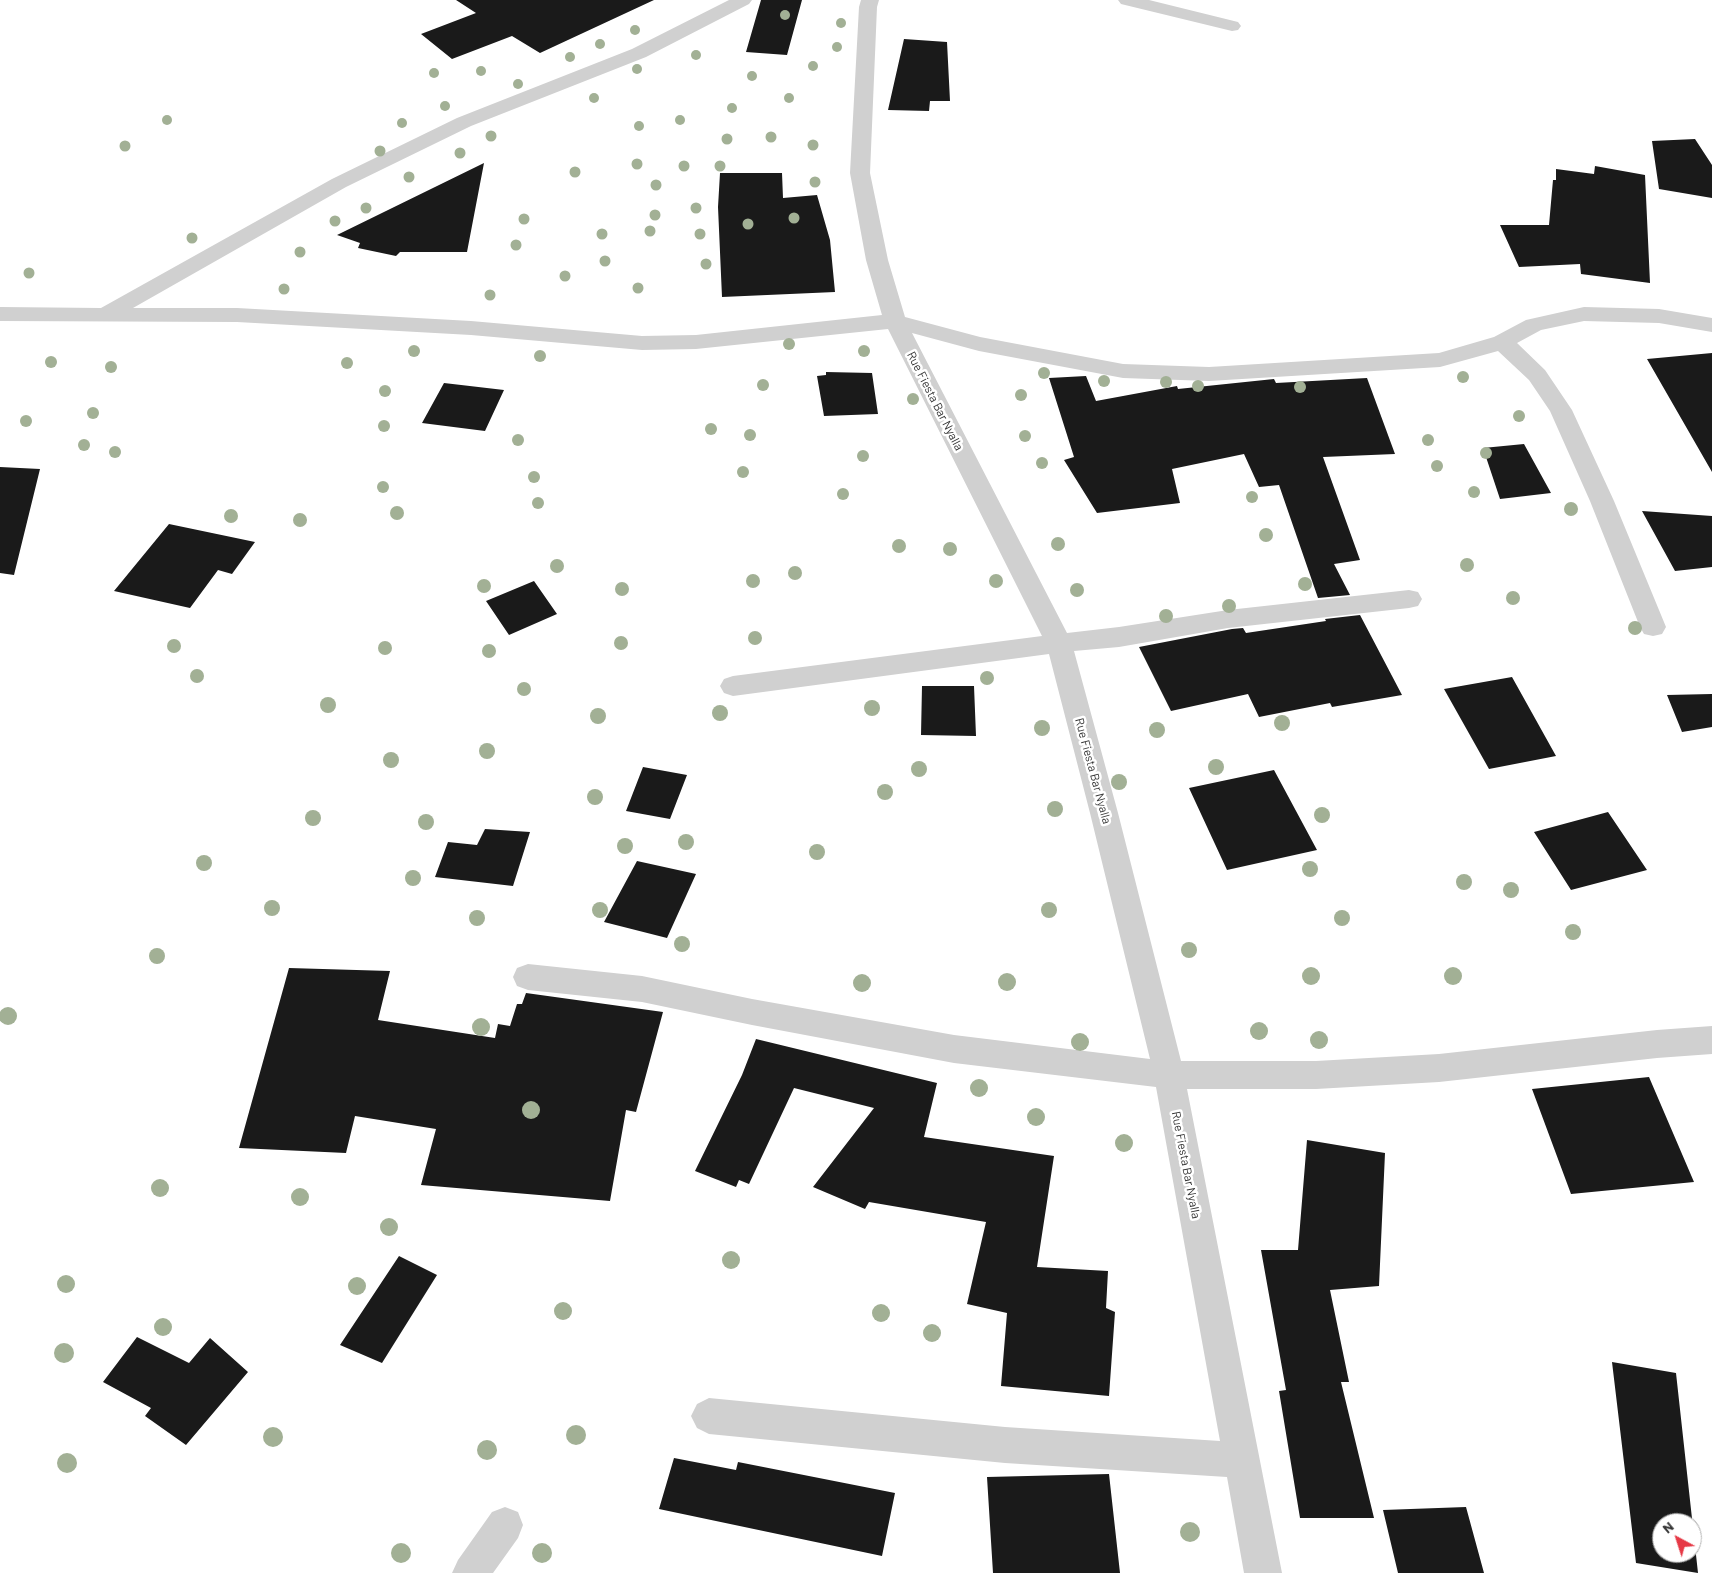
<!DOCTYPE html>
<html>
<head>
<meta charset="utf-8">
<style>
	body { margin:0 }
	#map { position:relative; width:1712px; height:1573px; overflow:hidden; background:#fff; font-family:Barlow,sans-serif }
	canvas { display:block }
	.north { position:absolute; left:1652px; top:1513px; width:50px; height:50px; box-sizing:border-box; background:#fff; border:1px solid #adadad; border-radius:50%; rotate:320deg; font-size:14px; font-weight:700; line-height:20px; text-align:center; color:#333 }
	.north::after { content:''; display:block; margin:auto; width:18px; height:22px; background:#e63946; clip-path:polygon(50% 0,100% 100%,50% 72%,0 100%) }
</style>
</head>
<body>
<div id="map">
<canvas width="1712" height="1573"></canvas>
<div class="north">N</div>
</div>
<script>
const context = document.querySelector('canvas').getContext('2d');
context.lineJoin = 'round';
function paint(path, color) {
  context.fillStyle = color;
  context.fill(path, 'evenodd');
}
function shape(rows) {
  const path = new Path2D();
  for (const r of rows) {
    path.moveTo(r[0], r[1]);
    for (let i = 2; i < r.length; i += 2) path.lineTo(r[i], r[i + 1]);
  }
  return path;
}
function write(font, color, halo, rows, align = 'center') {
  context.font = font + ' Barlow,sans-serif';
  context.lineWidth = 5;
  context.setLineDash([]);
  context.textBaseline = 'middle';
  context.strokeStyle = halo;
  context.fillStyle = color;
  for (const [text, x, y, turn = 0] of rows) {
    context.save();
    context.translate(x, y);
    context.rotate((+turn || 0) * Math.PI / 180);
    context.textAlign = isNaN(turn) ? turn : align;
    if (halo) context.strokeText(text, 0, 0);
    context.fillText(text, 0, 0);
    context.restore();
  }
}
const building = shape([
	[456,0,654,0,540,53,512,36,452,59,421,34,476,13],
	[761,0,802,0,787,55,746,52],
	[904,39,947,42,950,101,930,101,929,111,888,110],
	[1695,139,1712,165,1712,198,1659,189,1652,141],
	[484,163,467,252,400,252,396,256,358,248,360,243,337,235],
	[1595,166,1645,175,1650,283,1581,274,1580,264,1519,267,1500,225,1549,225,1553,180,1556,180,1556,169,1594,174],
	[720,173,782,173,783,198,817,195,830,240,835,292,722,297,718,207],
	[1712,353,1712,472,1647,359],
	[826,372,872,373,878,414,824,416,817,376,826,375],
	[1086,376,1096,401,1177,386,1178,389,1274,379,1276,383,1367,378,1395,454,1323,457,1360,560,1334,564,1350,595,1318,598,1279,485,1259,487,1244,454,1172,469,1180,503,1097,513,1064,460,1074,457,1049,378],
	[444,383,504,390,485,431,422,423],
	[1524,444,1551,493,1500,499,1483,448],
	[0,467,40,469,14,575,0,573],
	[1642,511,1712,516,1712,567,1675,571],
	[169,524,255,542,232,574,218,570,190,608,114,591],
	[534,581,557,614,509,635,486,601],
	[1360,615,1402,695,1332,707,1330,703,1259,717,1248,694,1171,711,1139,647,1232,629,1243,628,1246,633,1326,621,1325,619],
	[1512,677,1556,756,1489,769,1444,689],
	[922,686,974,686,976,736,921,735],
	[1712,694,1712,727,1682,732,1667,695],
	[643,767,687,775,670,819,626,811],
	[1274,770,1317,850,1227,870,1189,788],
	[1608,812,1647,870,1571,890,1534,832],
	[485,829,530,832,513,886,435,877,448,842,477,845],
	[637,861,696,874,667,938,604,922],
	[289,968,390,971,378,1020,495,1038,498,1024,510,1026,517,1004,522,1004,526,993,663,1012,636,1112,626,1110,610,1201,421,1185,436,1129,355,1116,346,1153,239,1148],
	[756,1039,937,1083,924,1137,1054,1156,1037,1267,1108,1271,1106,1308,1115,1312,1109,1396,1001,1386,1007,1313,967,1304,986,1222,869,1202,865,1209,813,1187,874,1108,794,1088,749,1184,739,1180,736,1187,695,1171,742,1075],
	[1649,1077,1694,1182,1571,1194,1532,1089],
	[1307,1140,1385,1153,1379,1286,1330,1290,1349,1382,1341,1382,1374,1518,1300,1518,1279,1391,1286,1390,1261,1250,1298,1250],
	[399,1256,437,1275,382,1363,340,1345],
	[137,1337,189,1363,210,1338,248,1372,186,1445,145,1416,151,1408,103,1382],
	[1612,1362,1676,1373,1698,1573,1636,1563],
	[1662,1523,1692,1523,1692,1553,1662,1553],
	[674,1458,736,1470,738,1462,895,1493,882,1556,659,1509],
	[1109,1474,1120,1573,993,1573,987,1477],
	[1466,1507,1484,1573,1398,1573,1383,1510]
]);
const minor = shape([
	[729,0,752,0,749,4,646,57,471,126,346,187,133,308,237,308,471,321,642,336,696,335,882,315,866,260,850,173,859,7,861,0,879,0,877,7,870,173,888,260,905,317,980,337,1123,364,1209,367,1439,353,1494,337,1526,320,1584,307,1659,309,1712,318,1712,332,1659,323,1584,321,1541,330,1517,343,1545,370,1572,410,1614,501,1666,627,1662,634,1653,636,1644,634,1640,627,1590,501,1550,411,1529,380,1498,351,1440,367,1209,381,1123,378,979,351,912,333,1067,633,1119,627,1228,610,1409,590,1418,592,1422,599,1418,606,1409,608,1228,628,1119,647,1074,651,1118,813,1181,1061,1316,1061,1439,1054,1657,1030,1712,1026,1712,1054,1657,1058,1439,1082,1316,1089,1187,1089,1282,1573,1244,1573,1227,1477,1005,1463,709,1434,697,1428,691,1416,697,1404,709,1398,1005,1427,1220,1441,1156,1087,954,1063,752,1025,642,1002,528,990,517,986,513,977,517,968,528,964,642,976,752,999,954,1035,1150,1059,1090,813,1049,654,733,696,724,693,720,686,724,679,733,676,1042,636,888,329,696,349,642,350,471,335,237,322,0,321,0,307,101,308,332,179,457,118,632,49,729,0],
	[1118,0,1149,0,1238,22,1241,26,1238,30,1232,31,1121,4,1118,0],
	[505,1507,518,1512,523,1525,518,1538,493,1573,452,1573,458,1560,492,1512,505,1507]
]);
const trees = [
	[785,15,5],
	[841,23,5],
	[635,30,5],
	[600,44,5],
	[837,47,5],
	[696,55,5],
	[570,57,5],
	[813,66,5],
	[637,69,5],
	[481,71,5],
	[434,73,5],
	[752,76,5],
	[518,84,5],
	[594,98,5],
	[789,98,5],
	[445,106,5],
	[732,108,5],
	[167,120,5],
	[680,120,5],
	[402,123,5],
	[639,126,5],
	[491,136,5.5],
	[771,137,5.5],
	[727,139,5.5],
	[813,145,5.5],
	[125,146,5.5],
	[380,151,5.5],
	[460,153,5.5],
	[637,164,5.5],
	[684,166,5.5],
	[720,166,5.5],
	[575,172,5.5],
	[409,177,5.5],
	[815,182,5.5],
	[656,185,5.5],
	[366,208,5.5],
	[696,208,5.5],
	[655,215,5.5],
	[794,218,5.5],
	[524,219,5.5],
	[335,221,5.5],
	[748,224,5.5],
	[650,231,5.5],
	[602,234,5.5],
	[700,234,5.5],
	[192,238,5.5],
	[516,245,5.5],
	[300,252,5.5],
	[605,261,5.5],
	[706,264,5.5],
	[29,273,5.5],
	[565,276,5.5],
	[638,288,5.5],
	[284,289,5.5],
	[490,295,5.5],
	[789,344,6],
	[414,351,6],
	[864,351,6],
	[540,356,6],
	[51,362,6],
	[347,363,6],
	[111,367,6],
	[1044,373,6],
	[1463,377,6],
	[1104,381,6],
	[1166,382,6],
	[763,385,6],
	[1198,386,6],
	[1300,387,6],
	[385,391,6],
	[1021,395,6],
	[913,399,6],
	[93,413,6],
	[1519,416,6],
	[26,421,6],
	[384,426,6],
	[711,429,6],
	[750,435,6],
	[1025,436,6],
	[518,440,6],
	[1428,440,6],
	[84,445,6],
	[115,452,6],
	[1486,453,6],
	[863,456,6],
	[1042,463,6],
	[1437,466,6],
	[743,472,6],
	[534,477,6],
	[383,487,6],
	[1474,492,6],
	[843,494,6],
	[1252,497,6],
	[538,503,6],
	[1571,509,7],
	[397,513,7],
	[231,516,7],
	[300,520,7],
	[1266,535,7],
	[1058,544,7],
	[899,546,7],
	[950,549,7],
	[1467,565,7],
	[557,566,7],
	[795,573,7],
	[753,581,7],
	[996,581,7],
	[1305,584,7],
	[484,586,7],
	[622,589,7],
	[1077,590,7],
	[1513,598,7],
	[1229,606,7],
	[1166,616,7],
	[1635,628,7],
	[755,638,7],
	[621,643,7],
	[174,646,7],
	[385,648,7],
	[489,651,7],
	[197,676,7],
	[987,678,7],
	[524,689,7],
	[328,705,8],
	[872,708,8],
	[720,713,8],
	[598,716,8],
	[1282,723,8],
	[1042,728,8],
	[1157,730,8],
	[487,751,8],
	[391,760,8],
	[1216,767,8],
	[919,769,8],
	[1119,782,8],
	[885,792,8],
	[595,797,8],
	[1055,809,8],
	[1322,815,8],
	[313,818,8],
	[426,822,8],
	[686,842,8],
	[625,846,8],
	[817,852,8],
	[204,863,8],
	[1310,869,8],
	[413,878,8],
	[1464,882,8],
	[1511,890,8],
	[272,908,8],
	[600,910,8],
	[1049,910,8],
	[477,918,8],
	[1342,918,8],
	[1573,932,8],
	[682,944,8],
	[1189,950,8],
	[157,956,8],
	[1311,976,9],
	[1453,976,9],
	[1007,982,9],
	[862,983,9],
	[8,1016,9],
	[481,1027,9],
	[1259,1031,9],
	[1319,1040,9],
	[1080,1042,9],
	[979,1088,9],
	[531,1110,9],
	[1036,1117,9],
	[1124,1143,9],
	[160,1188,9],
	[300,1197,9],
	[389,1227,9],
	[731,1260,9],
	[66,1284,9],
	[357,1286,9],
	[563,1311,9],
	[881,1313,9],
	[163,1327,9],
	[932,1333,9],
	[64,1353,10],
	[576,1435,10],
	[273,1437,10],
	[487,1450,10],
	[67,1463,10],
	[1190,1532,10],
	[401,1553,10],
	[542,1553,10]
];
const streetNames = [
	["Rue Fiesta Bar Nyalla",935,401,63],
	["Rue Fiesta Bar Nyalla",1093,771,75],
	["Rue Fiesta Bar Nyalla",1186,1165,79]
];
paint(building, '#1a1a1a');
paint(minor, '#d0d0d0');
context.fillStyle = '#a2b095';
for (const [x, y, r] of trees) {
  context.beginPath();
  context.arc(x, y, r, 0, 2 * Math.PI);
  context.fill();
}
write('12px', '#333', '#fff', streetNames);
</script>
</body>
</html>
